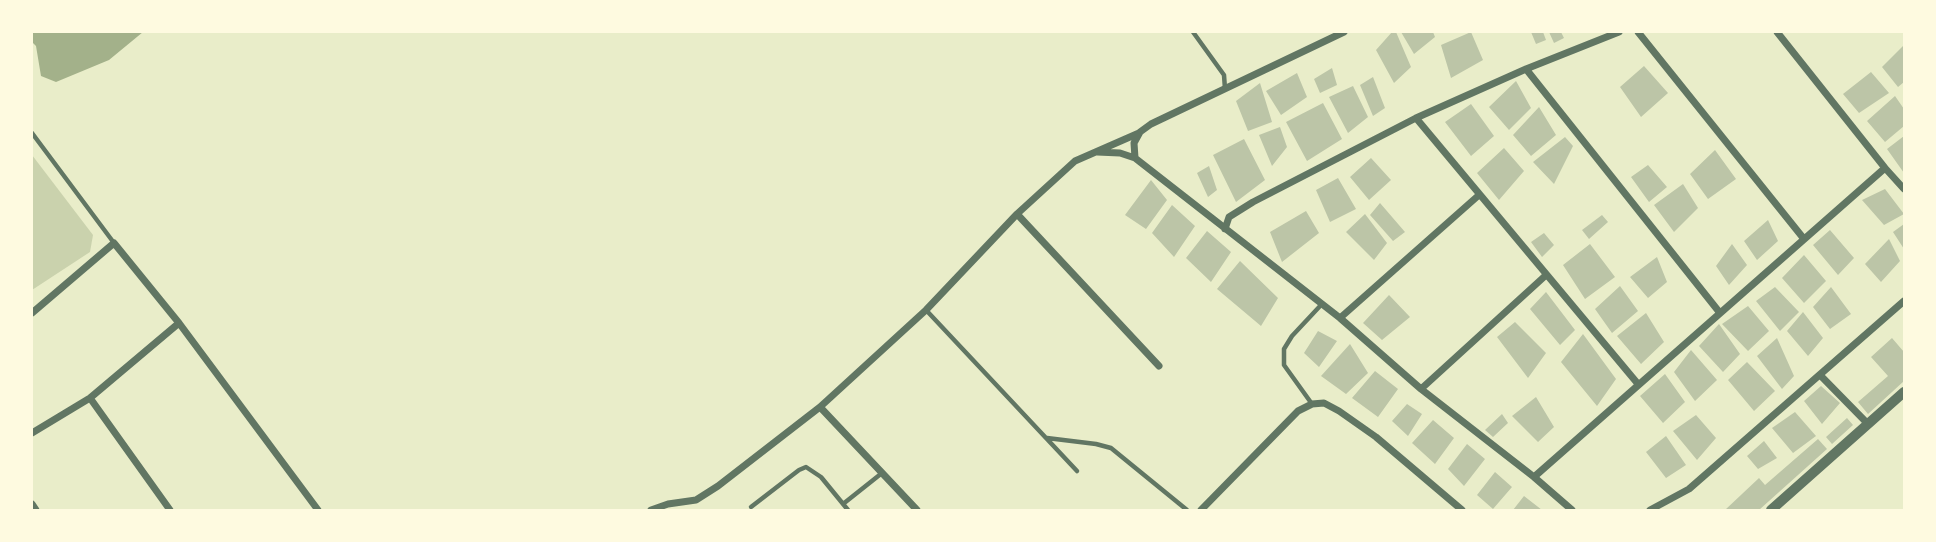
<!DOCTYPE html>
<html>
<head>
<meta charset="utf-8">
<style>
	body { margin:0 }
	#map { position:relative; width:1936px; height:542px; overflow:hidden; background:#e9edc9; font-family:Lato,sans-serif }
	canvas { display:block }
	.frame { position:absolute; inset:0; border:33px solid #fefae0; pointer-events:none }
</style>
</head>
<body>
<div id="map">
<canvas width="1936" height="542"></canvas>
<div class="frame"></div>
</div>
<script>
const context = document.querySelector('canvas').getContext('2d');
context.lineJoin = 'round';
function paint(path, color) {
  context.fillStyle = color;
  context.fill(path, 'evenodd');
}
function shape(rows) {
  const path = new Path2D();
  for (const r of rows) {
    path.moveTo(r[0], r[1]);
    for (let i = 2; i < r.length; i += 2) path.lineTo(r[i], r[i + 1]);
  }
  return path;
}
function trace(path, color, width, dash) {
  context.strokeStyle = color;
  context.lineWidth = width;
  context.lineCap = dash ? 'butt' : 'round';
  context.setLineDash(dash || []);
  context.stroke(path);
}
const green = shape([
	[32,155,93,235,90,252,32,290]
]);
const water = shape([
	[32,32,143,32,109,60,56,82,41,76,36,46,32,42]
]);
const building = shape([
	[1392,32,1396,32,1411,67,1394,83,1376,50],
	[1401,32,1433,32,1435,37,1414,54],
	[1471,32,1483,60,1451,78,1441,45],
	[1531,32,1543,32,1546,40,1536,44],
	[1549,32,1561,32,1564,38,1554,43],
	[1903,46,1904,82,1898,87,1882,67],
	[1644,66,1668,93,1641,117,1620,87],
	[1332,68,1337,85,1320,93,1314,79],
	[1871,72,1889,93,1859,113,1843,94],
	[1297,73,1307,97,1281,115,1266,91],
	[1373,77,1385,108,1373,116,1360,85],
	[1516,81,1531,108,1509,130,1489,107],
	[1260,83,1272,122,1248,131,1236,101],
	[1353,86,1368,117,1348,133,1329,97],
	[1895,96,1904,109,1904,126,1885,142,1867,121],
	[1323,103,1342,139,1307,161,1286,122],
	[1471,104,1494,136,1471,156,1445,122],
	[1539,107,1556,135,1531,156,1513,135],
	[1280,127,1287,147,1272,166,1259,135],
	[1904,136,1904,173,1887,149],
	[1565,137,1573,146,1554,184,1533,162],
	[1244,139,1265,180,1236,202,1213,155],
	[1504,148,1524,171,1499,200,1477,173],
	[1715,150,1736,179,1708,199,1690,174],
	[1371,158,1391,180,1369,200,1350,177],
	[1648,165,1667,187,1649,202,1631,177],
	[1209,166,1217,190,1208,197,1197,173],
	[1338,178,1356,209,1330,222,1316,190],
	[1151,180,1167,200,1146,229,1125,215],
	[1683,184,1698,208,1674,232,1654,205],
	[1885,189,1904,214,1884,225,1862,200],
	[1380,203,1405,232,1393,241,1370,215],
	[1172,205,1195,226,1174,257,1152,233],
	[1306,211,1319,233,1282,262,1270,232],
	[1365,214,1387,243,1374,260,1346,232],
	[1602,215,1608,222,1589,239,1582,230],
	[1768,220,1778,241,1757,260,1744,241],
	[1904,224,1904,249,1893,232],
	[1830,230,1854,258,1838,275,1813,245],
	[1207,231,1231,252,1211,282,1186,258],
	[1544,233,1554,245,1542,257,1531,242],
	[1889,239,1900,261,1881,282,1865,264],
	[1590,244,1615,277,1585,299,1563,265],
	[1732,244,1747,265,1729,285,1716,266],
	[1804,255,1826,281,1804,303,1782,278],
	[1657,257,1667,282,1648,298,1630,277],
	[1240,261,1278,298,1261,326,1217,289],
	[1620,286,1638,311,1612,333,1595,309],
	[1775,287,1799,312,1780,331,1756,301],
	[1831,287,1851,314,1830,329,1813,307],
	[1546,292,1575,330,1560,345,1530,309],
	[1389,295,1410,317,1382,340,1363,323],
	[1748,306,1769,331,1748,351,1722,324],
	[1803,312,1823,338,1808,356,1787,331],
	[1646,313,1664,342,1641,364,1617,336],
	[1515,322,1546,353,1528,378,1497,337],
	[1719,324,1740,354,1723,372,1699,346],
	[1318,331,1337,341,1319,367,1304,353],
	[1583,334,1616,379,1597,406,1561,362],
	[1777,338,1794,376,1782,389,1757,356],
	[1892,338,1904,352,1904,381,1868,414,1858,402,1888,376,1871,357],
	[1350,344,1368,373,1346,394,1321,376],
	[1691,350,1717,380,1695,401,1674,372],
	[1747,362,1775,391,1754,411,1728,380],
	[1375,371,1398,389,1378,417,1352,398],
	[1665,374,1685,402,1663,423,1640,396],
	[1821,386,1840,403,1822,424,1804,401],
	[1536,397,1554,427,1538,442,1512,416],
	[1407,404,1422,414,1408,436,1392,421],
	[1795,412,1816,436,1793,453,1772,428],
	[1502,414,1508,423,1493,437,1485,430],
	[1696,415,1716,438,1697,460,1673,431],
	[1847,418,1853,425,1832,444,1826,437],
	[1433,420,1454,438,1435,464,1412,443],
	[1666,436,1686,465,1666,478,1646,452],
	[1818,439,1827,449,1759,510,1725,510,1759,478,1765,485],
	[1764,441,1777,458,1758,469,1747,456],
	[1467,444,1485,459,1464,486,1448,469],
	[1495,472,1512,487,1493,509,1477,495],
	[1524,496,1542,510,1513,510]
]);
const service = shape([
	[1193,32,1224,75,1225,89],
	[32,133,114,243],
	[926,310,1077,471],
	[1312,404,1284,365,1284,349,1292,336,1321,305],
	[1047,438,1096,444,1111,448,1187,510],
	[843,504,882,473],
	[751,507,799,470,806,467,821,477,848,510]
]);
const minor = shape([
	[1344,32,1151,124,1140,132,1134,143,1135,158,1340,318,1421,389,1534,477,1572,510],
	[1638,32,1804,239],
	[1777,32,1885,168,1904,189],
	[1526,69,1720,313],
	[1416,118,1638,384],
	[1097,152,1120,153,1135,158],
	[1017,214,1159,366],
	[1225,229,1229,217,1253,202,1416,118,1526,69,1619,32],
	[32,313,114,243,179,323,318,510],
	[1340,318,1479,195],
	[1820,375,1868,424],
	[1421,389,1545,276],
	[90,398,170,510],
	[820,407,926,310,1017,214,1075,161,1139,133],
	[32,433,90,398,179,323],
	[1534,477,1885,168],
	[32,504,36,510],
	[651,510,668,504,696,500,718,486,820,407,917,510],
	[1201,510,1298,411,1312,404,1324,403,1339,411,1376,437,1462,510],
	[1650,510,1689,489,1904,301]
]);
const tertiary = shape([
	[1771,510,1904,392]
]);
paint(green, '#cad2ad');
paint(water, '#a3b18a');
paint(building, '#bcc5a7');
trace(service, '#617663', 4.5);
trace(minor, '#617663', 7);
trace(tertiary, '#617663', 10);
</script>
</body>
</html>
